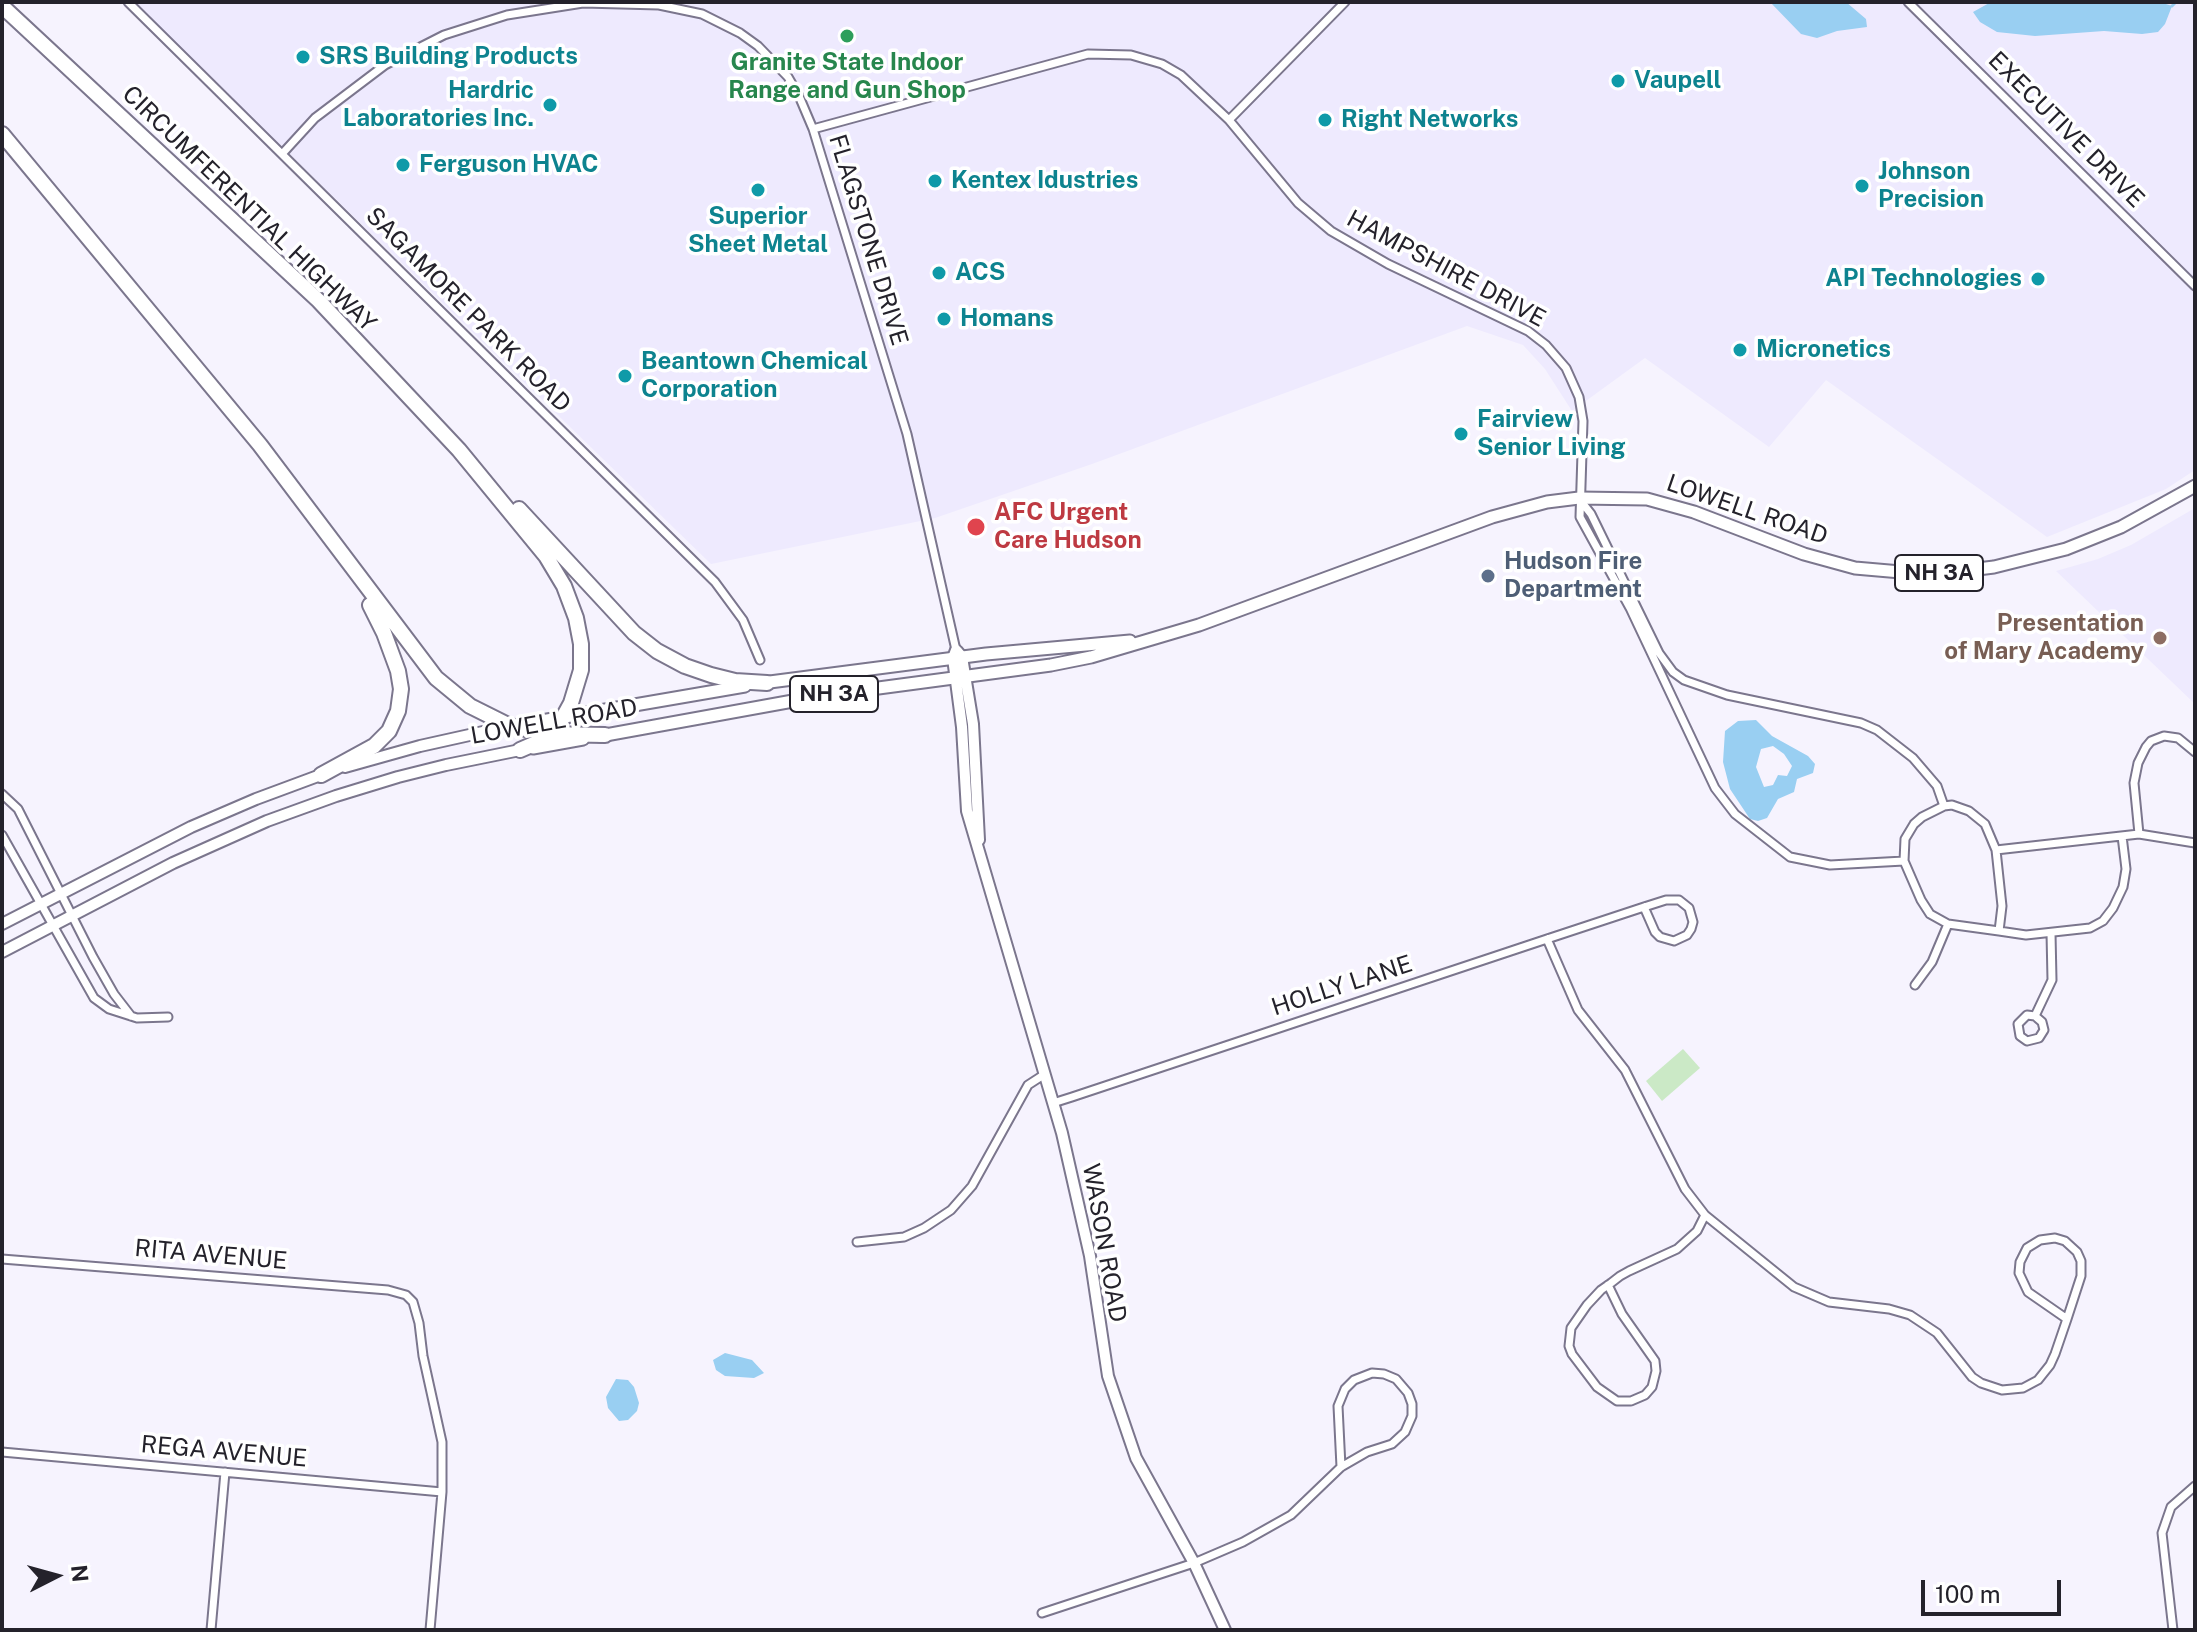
<!DOCTYPE html>
<html>
<head>
<meta charset="utf-8">
<style>
	body { margin:0 }
	#map { position:relative; width:2197px; height:1632px; overflow:hidden; background:#f6f3fe; font-family:"Public Sans",sans-serif }
	canvas { display:block }
	.frame { position:absolute; inset:0; border:4px solid #24222b; pointer-events:none }
	.north { position:absolute; left:16px; top:1536px; width:80px; height:80px; -webkit-text-stroke:6px #fff; paint-order:stroke; rotate:84deg; font-size:22px; font-weight:700; line-height:32px; text-align:center; color:#24222b }
	.north::after { content:''; display:block; margin:auto; width:28px; height:36px; background:#24222b; clip-path:polygon(50% 0,100% 100%,50% 72%,0 100%) }
	.scale { position:absolute; left:1921px; top:1580px; width:140px; height:36px; box-sizing:border-box; border:4px solid #24222b; border-top:0; padding-left:10px; font-size:24px; line-height:28px; white-space:nowrap; color:#24222b; -webkit-text-stroke:6px #fff; paint-order:stroke }
</style>
</head>
<body>
<div id="map">
<canvas width="2197" height="1632"></canvas>
<div class="frame"></div>
<div class="north">N</div>
<div class="scale">100 m</div>
</div>
<script>
const context = document.querySelector('canvas').getContext('2d');
context.lineJoin = 'round';
function paint(path, color) {
  context.fillStyle = color;
  context.fill(path, 'evenodd');
}
function shape(rows) {
  const path = new Path2D();
  for (const r of rows) {
    path.moveTo(r[0], r[1]);
    for (let i = 2; i < r.length; i += 2) path.lineTo(r[i], r[i + 1]);
  }
  return path;
}
function trace(path, color, width, dash) {
  context.strokeStyle = color;
  context.lineWidth = width;
  context.lineCap = dash ? 'butt' : 'round';
  context.setLineDash(dash || []);
  context.stroke(path);
}
function write(font, color, halo, rows, align = 'center') {
  context.font = font + ' "Public Sans",sans-serif';
  context.lineWidth = 7;
  context.setLineDash([]);
  context.textBaseline = 'middle';
  context.strokeStyle = halo;
  context.fillStyle = color;
  for (const [text, x, y, turn = 0] of rows) {
    context.save();
    context.translate(x, y);
    context.rotate((+turn || 0) * Math.PI / 180);
    context.textAlign = isNaN(turn) ? turn : align;
    if (halo) context.strokeText(text, 0, 0);
    context.fillText(text, 0, 0);
    context.restore();
  }
}
const built = shape([
	[133,2,2195,2,2195,470,2166,489,2047,537,1826,380,1769,447,1645,358,1572,411,1545,369,1523,345,1467,326,1092,464,935,518,711,564],
	[2195,508,2195,704,2056,571,2098,559,2131,545]
]);
const green = shape([
	[1683,1049,1700,1068,1662,1101,1646,1081]
]);
const water = shape([
	[1770,2,1846,2,1866,19,1867,27,1837,31,1817,38,1801,34],
	[1991,2,2160,2,2172,6,2165,24,2158,32,2142,34,2104,31,2035,36,1997,32,1980,22,1973,12],
	[1756,720,1772,736,1808,756,1815,764,1813,773,1797,779,1794,792,1778,799,1767,818,1758,821,1750,819,1730,789,1723,762,1725,731,1738,721],
	[1773,746,1784,754,1792,766,1787,776,1778,775,1773,785,1764,787,1756,767,1761,749],
	[725,1353,752,1360,764,1373,754,1378,725,1376,716,1370,713,1360],
	[616,1379,628,1380,634,1387,639,1403,637,1411,628,1420,619,1421,608,1408,606,1397]
]);
const stream = shape([
	[2172,6,2176,2]
]);
const street = shape([
	[128,2,715,582,743,620,760,660],
	[1908,2,2195,286],
	[1229,120,1345,2],
	[813,129,1088,54,1131,55,1162,64,1181,75,1229,120,1298,203,1331,231,1388,264,1528,331,1546,345,1566,368,1579,397,1583,421,1580,517,1630,608,1715,788,1735,814,1790,857,1830,865,1904,861],
	[282,154,315,118,385,65,444,35,507,15,583,3,659,5,702,14,740,33,758,46,788,77,799,96,813,129,907,434,956,650],
	[1580,500,1591,514,1659,653,1673,672,1684,680,1727,695,1861,723,1877,730,1913,758,1937,786,1944,806],
	[2,794,18,809,93,957,114,994,131,1016],
	[2139,834,2134,783,2138,763,2146,747,2151,741,2164,736,2178,738,2195,752],
	[2,835,94,998,109,1009,137,1018,168,1017],
	[1996,850,2139,834,2195,843],
	[1999,931,2002,906,1996,850,1985,824,1969,811,1952,805,1944,806,1922,817,1914,824,1905,839,1904,861,1921,900,1930,914,1948,924,1999,931,2026,935,2090,928,2103,921,2113,908,2123,887,2126,869,2122,836],
	[1547,939,1578,1010,1625,1070,1685,1189,1705,1215,1794,1287,1829,1302,1889,1309,1910,1315,1937,1333,1972,1377,1981,1383,2002,1390,2023,1388,2038,1380,2050,1365,2055,1354,2067,1319,2081,1276,2081,1261,2077,1252,2065,1241,2055,1238,2040,1240,2027,1248,2020,1262,2019,1273,2028,1292,2067,1319],
	[1915,985,1932,962,1948,924],
	[2035,1016,2042,1022,2044,1030,2039,1038,2027,1041,2020,1036,2018,1024,2027,1015,2035,1016,2052,980,2051,933],
	[1053,1103,1072,1097,1547,939,1644,907,1666,900,1679,900,1689,908,1693,922,1691,929,1687,935,1674,941,1660,937,1655,932,1644,907],
	[857,1242,904,1237,924,1228,951,1210,972,1186,1028,1085,1045,1074],
	[2,1259,388,1290,406,1295,413,1302,419,1323,423,1356,442,1442,442,1492,430,1630],
	[1608,1285,1622,1314,1655,1361,1656,1371,1652,1387,1645,1395,1631,1401,1617,1401,1597,1387,1572,1354,1569,1346,1571,1328,1587,1305,1601,1290,1611,1283,1620,1276,1629,1271,1677,1249,1697,1231,1705,1215],
	[2,1452,442,1492],
	[1042,1613,1194,1563,1243,1542,1291,1515,1341,1467,1367,1452,1392,1444,1405,1432,1412,1416,1412,1404,1408,1393,1396,1379,1384,1374,1372,1373,1354,1380,1345,1389,1338,1406,1341,1467],
	[211,1630,225,1472],
	[2173,1630,2162,1533,2171,1507,2195,1486]
]);
const secondary = shape([
	[956,650,953,658,962,727,967,811,1062,1133,1090,1256,1108,1376,1136,1458,1194,1563,1225,1630],
	[957,651,962,657,973,724,979,840],
	[345,767,420,746,510,726],
	[2,924,191,827,256,799,326,773],
	[2,952,173,863,267,821,336,796,398,777,446,765,520,750]
]);
const primary = shape([
	[762,683,986,654,1130,641],
	[518,725,745,686],
	[600,736,826,695,1051,665,1091,657,1199,625,1492,517,1547,502,1579,498,1647,499,1694,512,1804,554,1855,568,1912,573,1945,573,1994,567,2066,549,2121,527,2195,486],
	[533,748,583,739]
]);
const highway = shape([
	[2,6,319,301,459,450,546,556,564,586,576,618,581,644,581,670,571,703,560,723,543,740,520,750],
	[2,134,260,445,436,678,470,706,510,726,550,734,605,735],
	[519,509,634,633,657,651,685,666,711,675,735,681,767,683],
	[321,775,374,746,389,731,398,711,401,689,398,671,384,633,370,605]
]);
const markers = [
	[847,36,8,"#2e9e5b"],
	[303,57,8,"#0f9aa8"],
	[1618,81,8,"#0f9aa8"],
	[550,105,8,"#0f9aa8"],
	[1325,120,8,"#0f9aa8"],
	[403,165,8,"#0f9aa8"],
	[935,181,8,"#0f9aa8"],
	[1862,186,8,"#0f9aa8"],
	[758,190,8,"#0f9aa8"],
	[939,273,8,"#0f9aa8"],
	[2038,279,8,"#0f9aa8"],
	[944,319,8,"#0f9aa8"],
	[1740,350,8,"#0f9aa8"],
	[625,376,8,"#0f9aa8"],
	[1461,434,8,"#0f9aa8"],
	[976,527,10,"#e0444e"],
	[1488,576,8,"#5c6f8a"],
	[2160,638,8,"#8d6e63"]
];
const shields = [
	[1939,573,88],
	[834,694,88]
];
const shieldNames = [
	["NH 3A",1939,573],
	["NH 3A",834,694]
];
const cultureNames = [
	["SRS Building Products",319,57],
	["Vaupell",1634,81],
	["Hardric",534,91,"right"],
	["Laboratories Inc.",534,119,"right"],
	["Right Networks",1341,120],
	["Ferguson HVAC",419,165],
	["Johnson",1878,172],
	["Precision",1878,200],
	["Kentex Idustries",951,181],
	["Superior",758,217,"center"],
	["Sheet Metal",758,245,"center"],
	["ACS",955,273],
	["API Technologies",2022,279,"right"],
	["Homans",960,319],
	["Micronetics",1756,350],
	["Beantown Chemical",641,362],
	["Corporation",641,390],
	["Fairview",1477,420],
	["Senior Living",1477,448]
];
const leisureNames = [
	["Granite State Indoor",847,63],
	["Range and Gun Shop",847,91]
];
const streetNames = [
	["EXECUTIVE DRIVE",2066,130,45],
	["CIRCUMFERENTIAL HIGHWAY",249,209,44],
	["FLAGSTONE DRIVE",868,240,73],
	["HAMPSHIRE DRIVE",1446,269,28],
	["SAGAMORE PARK ROAD",468,310,45],
	["LOWELL ROAD",1747,510,19],
	["LOWELL ROAD",554,722,-10],
	["HOLLY LANE",1342,986,-18],
	["WASON ROAD",1104,1243,80],
	["RITA AVENUE",211,1255,5],
	["REGA AVENUE",224,1452,5]
];
const healthNames = [
	["AFC Urgent",994,513],
	["Care Hudson",994,541]
];
const serviceNames = [
	["Hudson Fire",1504,562],
	["Department",1504,590]
];
const educationNames = [
	["Presentation",2144,624],
	["of Mary Academy",2144,652]
];
paint(built, '#eeeafe');
paint(green, '#cbe9c6');
paint(water, '#99cff2');
trace(stream, '#99cff2', 3);
trace(street, '#7b768d', 11);
trace(secondary, '#7b768d', 14);
trace(primary, '#7b768d', 15);
trace(highway, '#7b768d', 18);
trace(street, '#fff', 7);
trace(secondary, '#fff', 10);
trace(primary, '#fff', 11);
trace(highway, '#fff', 14);
for (const [x, y, r, color] of markers) {
  const dot = new Path2D();
  dot.arc(x, y, r, 0, 2 * Math.PI);
  context.fillStyle = color;
  context.fill(dot);
  trace(dot, '#fff', 3);
}
for (const [x, y, w] of shields) {
  const box = new Path2D();
  box.roundRect(x - w / 2, y - 18, w, 36, 6);
  context.fillStyle = '#fff';
  context.fill(box);
  trace(box, '#24222b', 2);
}
write('bold 22px', '#24222b', null, shieldNames);
write('bold 24px', '#0d838f', '#fff', cultureNames, 'left');
write('bold 24px', '#27864d', '#fff', leisureNames);
write('24px', '#24222b', '#fff', streetNames);
write('bold 24px', '#be3a42', '#fff', healthNames, 'left');
write('bold 24px', '#4e5e75', '#fff', serviceNames, 'left');
write('bold 24px', '#785e54', '#fff', educationNames, 'right');
</script>
</body>
</html>
